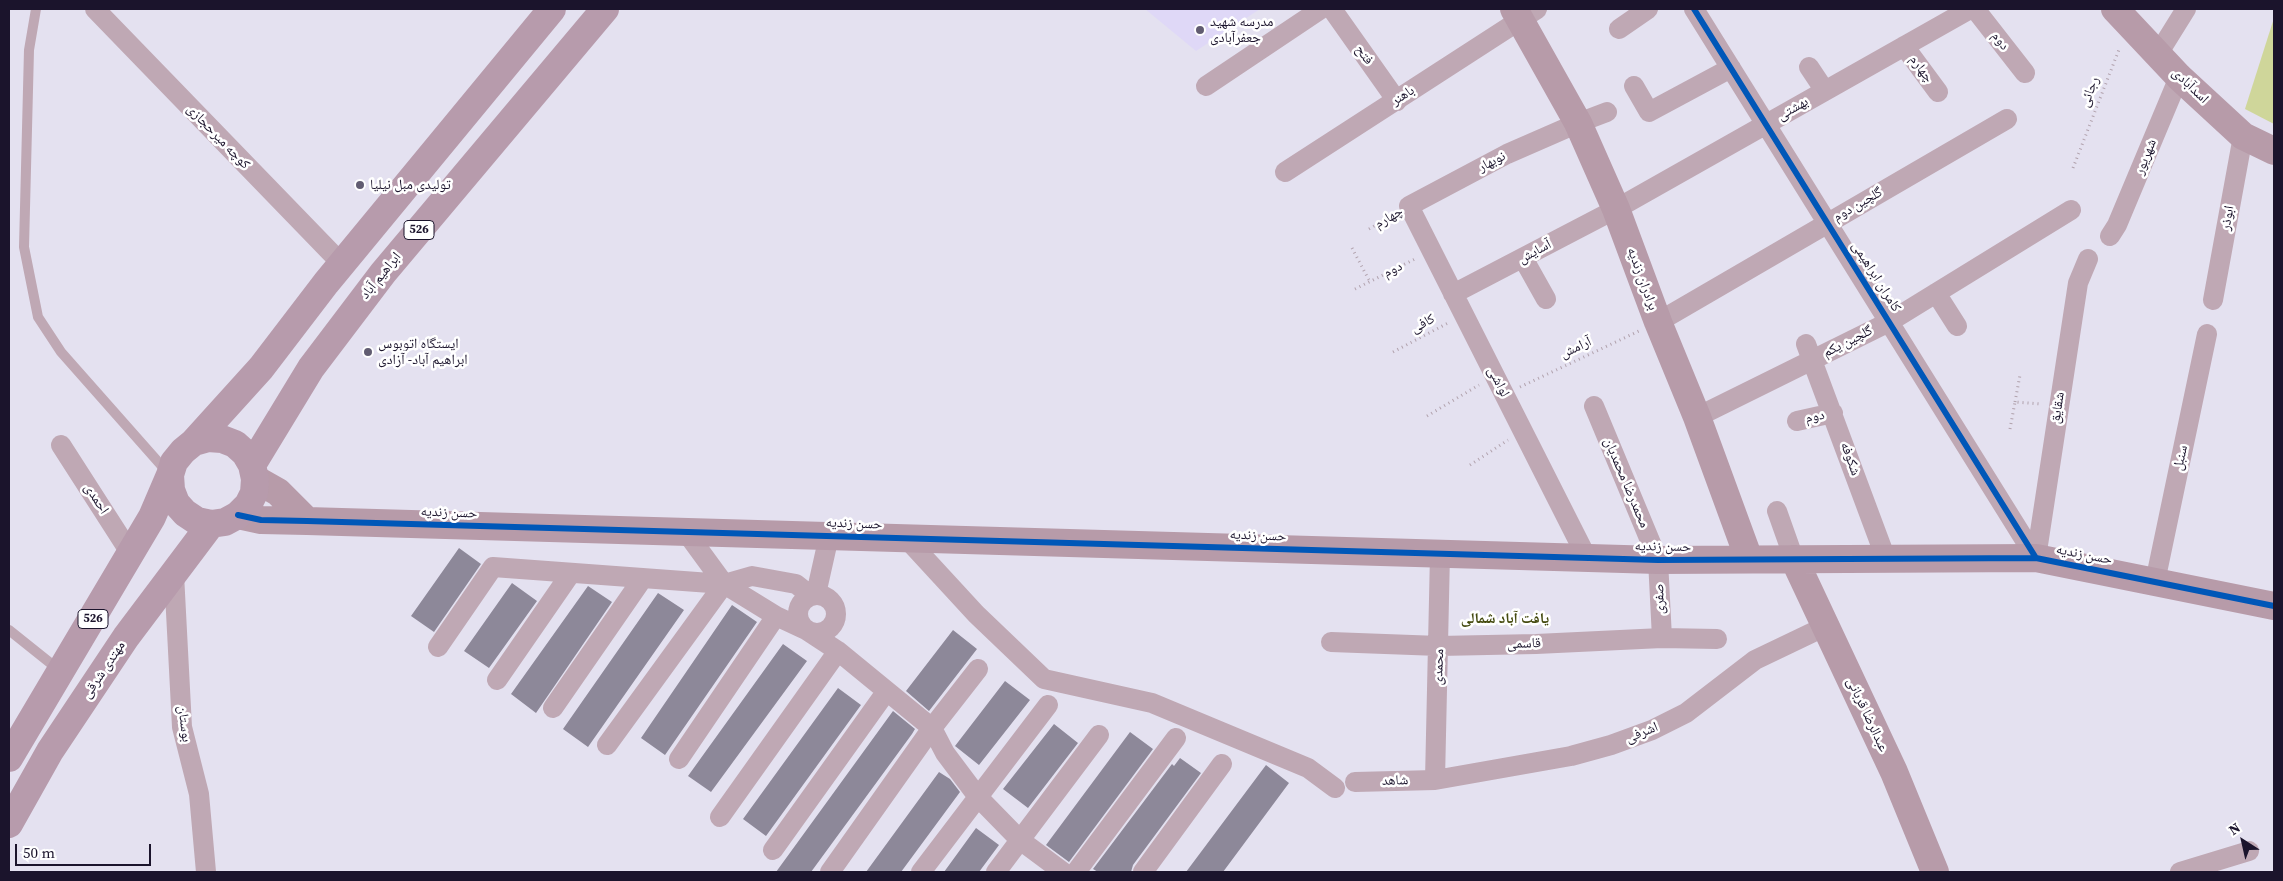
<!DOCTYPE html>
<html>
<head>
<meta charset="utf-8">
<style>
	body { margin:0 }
	#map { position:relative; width:2283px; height:881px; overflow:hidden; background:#e4e1f0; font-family:"Source Serif 4",serif }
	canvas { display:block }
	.frame { position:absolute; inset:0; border:10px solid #1b142c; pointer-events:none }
	.north { position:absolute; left:2218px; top:816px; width:50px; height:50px; -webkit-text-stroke:4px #fff; paint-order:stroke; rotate:325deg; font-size:14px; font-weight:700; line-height:20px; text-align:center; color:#1b142c }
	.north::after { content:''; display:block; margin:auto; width:18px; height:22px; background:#1b142c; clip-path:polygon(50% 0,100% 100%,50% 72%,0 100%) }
	.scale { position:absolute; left:15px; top:844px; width:136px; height:22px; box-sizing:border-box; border:2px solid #1b142c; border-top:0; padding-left:6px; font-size:15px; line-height:18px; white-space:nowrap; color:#1b142c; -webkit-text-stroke:4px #fff; paint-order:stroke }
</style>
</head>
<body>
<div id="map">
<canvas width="2283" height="881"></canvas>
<div class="frame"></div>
<div class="north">N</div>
<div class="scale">50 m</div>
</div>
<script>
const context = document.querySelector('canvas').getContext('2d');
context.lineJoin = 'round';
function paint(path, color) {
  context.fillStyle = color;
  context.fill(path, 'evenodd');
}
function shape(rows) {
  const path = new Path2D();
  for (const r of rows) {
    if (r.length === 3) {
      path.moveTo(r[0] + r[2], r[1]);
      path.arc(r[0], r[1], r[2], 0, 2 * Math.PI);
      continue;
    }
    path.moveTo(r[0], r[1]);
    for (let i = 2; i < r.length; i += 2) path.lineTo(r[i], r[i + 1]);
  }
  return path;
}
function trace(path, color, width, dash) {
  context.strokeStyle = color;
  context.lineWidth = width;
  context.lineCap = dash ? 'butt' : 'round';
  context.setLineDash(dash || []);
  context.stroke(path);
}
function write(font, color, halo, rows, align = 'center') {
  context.font = font + ' "Source Serif 4","Noto Naskh Arabic",serif';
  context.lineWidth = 5;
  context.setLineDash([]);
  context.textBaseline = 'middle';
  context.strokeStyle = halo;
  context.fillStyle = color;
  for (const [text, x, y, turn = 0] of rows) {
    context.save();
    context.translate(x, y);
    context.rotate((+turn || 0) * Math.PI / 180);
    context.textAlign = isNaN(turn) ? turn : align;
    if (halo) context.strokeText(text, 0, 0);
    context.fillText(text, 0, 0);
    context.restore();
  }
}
const built = shape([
	[1145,9,1260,9,1196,51]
]);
const green = shape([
	[2274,18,2274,124,2245,109]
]);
const building = shape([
	[459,548,481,564,434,632,411,616],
	[512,583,537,601,489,668,464,651],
	[588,586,612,602,536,713,511,694],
	[658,593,684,610,588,747,563,729],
	[732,605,757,622,665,755,641,738],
	[953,630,977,649,929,711,906,691],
	[783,644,807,661,711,792,688,776],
	[1005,681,1030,700,979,765,955,746],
	[838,688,861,705,766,836,743,819],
	[893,711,915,729,912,734,811,872,776,872],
	[1054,724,1078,743,1028,808,1003,789],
	[1130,732,1153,749,1069,862,1046,845],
	[1180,758,1201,773,1133,865,1131,872,1098,872,1093,869,1172,764,1174,766],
	[1266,765,1289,783,1223,872,1186,872],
	[939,772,950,779,960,792,901,872,866,872],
	[976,828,999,845,979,872,944,872]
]);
const path = shape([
	[2073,168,2120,47],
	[1369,229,1393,215],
	[1352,248,1370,282],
	[1355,289,1415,259],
	[1393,352,1448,323],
	[1520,387,1639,331],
	[2015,402,2020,375],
	[1427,416,1479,385],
	[2010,429,2015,402,2041,404],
	[1470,465,1508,440]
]);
const lane = shape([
	[36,9,29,50,24,247,38,317,61,352,168,473],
	[9,630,59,670]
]);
const street = shape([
	[95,9,342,264],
	[1332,9,1397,101],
	[1694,9,2036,558],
	[1975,9,2025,73],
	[1619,29,1648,9],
	[1904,46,1938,92],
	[2158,54,2186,9],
	[1809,67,1825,91],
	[1206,86,1321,9],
	[1634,86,1649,112,1731,68],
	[1285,172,1537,9],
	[2110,236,2117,225,2179,77],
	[1523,258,1546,299],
	[1936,293,1957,326],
	[1453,294,1616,209,1970,9],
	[2213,300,2243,136],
	[1658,322,2007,119],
	[1806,344,1886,559],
	[1594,406,1658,560,1662,638],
	[1697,417,1889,322,2071,210],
	[1797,421,1833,413],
	[61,445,131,554],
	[1777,511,1794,559],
	[686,532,724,584,776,616,806,630,838,651,932,728,945,753,978,797,1020,840,1063,872],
	[906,538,976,614,1044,679,1152,703,1308,768,1335,788],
	[1587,558,1409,206,1507,154,1578,123,1607,112],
	[2036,558,2078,283,2088,259],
	[174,574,182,727,199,794,206,872],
	[2155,582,2207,334],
	[724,584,752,576,796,584,810,595],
	[816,594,829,536],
	[817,614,19],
	[1331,642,1439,646,1536,644,1662,638,1717,639],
	[438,647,493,567,724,584,607,745],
	[497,680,571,573],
	[553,708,643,578],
	[679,759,776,616],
	[1435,780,1440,554],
	[1355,782,1435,780,1571,756,1611,745,1652,730,1686,713,1755,660,1826,626],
	[720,817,838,651],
	[773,850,886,692],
	[830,872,932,728,978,669],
	[921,872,1048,705],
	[996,872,1099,735],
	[1076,872,1176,738],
	[1143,872,1222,764],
	[2180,872,2249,851]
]);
const secondary = shape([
	[1514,9,1578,123,1616,209,1658,322,1697,417,1749,559],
	[2115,9,2179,77,2243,136,2274,151],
	[255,479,278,492,307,521],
	[238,515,261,520,307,521,1658,560,2036,558,2274,606],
	[1794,559,1894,772,1935,872]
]);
const primary = shape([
	[194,442,208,438,222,439,235,444,245,453,252,465,255,479,254,493,248,505,238,515,225,522,211,524,197,521,185,513,176,503,171,490,170,475,174,462,183,451,194,442,261,368,326,283,552,9],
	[252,465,311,368,383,273,605,9],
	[9,758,152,517,170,475],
	[9,824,50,751,126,637,211,524]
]);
const cycleway = shape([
	[1694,9,2036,558],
	[238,515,261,520,307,521,1658,560,2036,558,2274,606]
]);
const markers = [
	[1200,30,5,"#615c71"],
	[360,185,5,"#615c71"],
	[368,352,5,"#615c71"]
];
const shields = [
	[419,230,30],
	[93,619,30]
];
const shieldNames = [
	["526",419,230],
	["526",93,619]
];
const poiNames = [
	["مدرسه شهید",1210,22],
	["جعفرآبادی",1210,38],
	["تولیدی مبل نیلیا",370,185],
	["ایستگاه اتوبوس",378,344],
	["ابراهیم آباد- آزادی",378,360]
];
const streetNames = [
	["دوم",2000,41,52],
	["فتح",1364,55,55],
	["چهارم",1921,69,54],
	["اسدآبادی",2190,86,44],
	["رجائی",2090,92,-69],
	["باهنر",1403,96,-33],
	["بهشتی",1793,109,-30],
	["کوچه میرحجازی",218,137,46],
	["شهریور",2146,157,-68],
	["نوبهار",1492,162,-27],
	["گلچین دوم",1858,205,-30],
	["چهارم",1389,218,-30],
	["ابوذر",2228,218,-80],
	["آسایش",1535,252,-28],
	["دوم",1393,270,-26],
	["ابراهیم آباد",381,276,-51],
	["کامران ابراهیمی",1876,277,58],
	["برادران زندیه",1642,279,70],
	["کافی",1423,324,-28],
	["گلچین یکم",1848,342,-27],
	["آرامش",1576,348,-25],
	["لواشی",1498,382,63],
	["شقایق",2058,408,-81],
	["دوم",1815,417,-12],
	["سنبل",2181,458,-78],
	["شکوفه",1850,459,70],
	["محمدرضا محمدیان",1626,483,67],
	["احمدی",96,499,57],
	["حسن زندیه",449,513,2],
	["حسن زندیه",854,524,2],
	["حسن زندیه",1258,536,2],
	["حسن زندیه",1663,547,1],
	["حسن زندیه",2084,555,11],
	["صفری",1660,599,-92],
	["قاسمی",1524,644,-2],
	["محمدی",1439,667,-88],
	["مهتدی شرقی",104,670,-56],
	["عبدالرضا قربانی",1867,715,65],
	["بوستان",184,724,83],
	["اشرفی",1642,733,-22],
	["شاهد",1395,781,-2]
];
const neighbourhoodNames = [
	["یافت آباد شمالی",1505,619]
];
paint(built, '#dfd8f7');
paint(green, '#cfd69a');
paint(building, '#8d8899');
trace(path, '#b1a2ad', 3, [1, 4]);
trace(lane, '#bfa8b4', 10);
trace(street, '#bfa8b4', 20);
trace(secondary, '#b79ba9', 28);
trace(primary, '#b79bac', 28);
trace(cycleway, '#0057b8', 6);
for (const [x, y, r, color] of markers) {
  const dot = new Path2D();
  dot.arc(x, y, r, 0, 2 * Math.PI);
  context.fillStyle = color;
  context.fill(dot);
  trace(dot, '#fff', 2);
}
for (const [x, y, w] of shields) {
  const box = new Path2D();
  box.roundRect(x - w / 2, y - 9.5, w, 19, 4);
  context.fillStyle = '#fff';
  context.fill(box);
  trace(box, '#1b142c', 1);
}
write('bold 12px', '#1b142c', null, shieldNames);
write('14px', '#1b142c', '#fff', poiNames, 'left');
write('14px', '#1b142c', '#fff', streetNames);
write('bold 15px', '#444a0f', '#fff', neighbourhoodNames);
</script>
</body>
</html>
